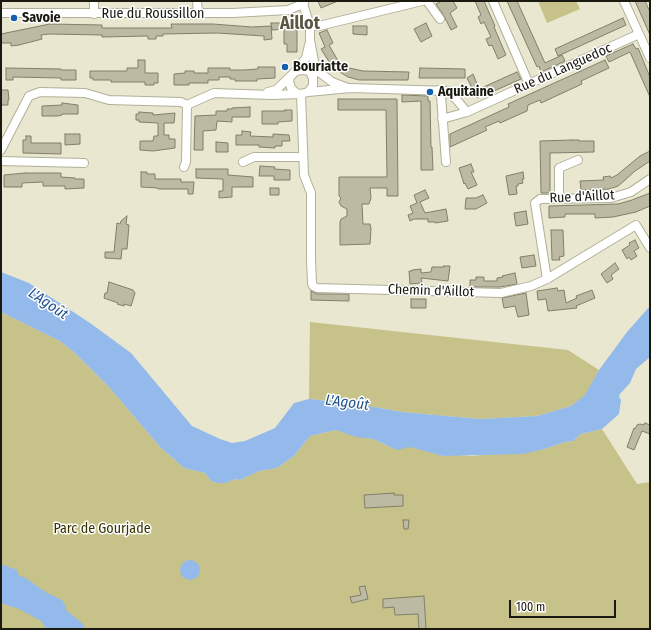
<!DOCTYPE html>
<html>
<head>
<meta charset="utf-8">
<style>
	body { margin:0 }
	#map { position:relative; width:651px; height:630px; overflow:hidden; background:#e9e7cf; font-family:"Fira Sans Condensed",sans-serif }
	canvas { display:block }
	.frame { position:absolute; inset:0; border:2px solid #1a1a11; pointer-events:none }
	.scale { position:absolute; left:509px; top:600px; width:107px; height:18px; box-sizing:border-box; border:2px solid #1a1a11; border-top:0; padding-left:5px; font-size:12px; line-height:14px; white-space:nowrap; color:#1a1a11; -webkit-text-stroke:3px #fff; paint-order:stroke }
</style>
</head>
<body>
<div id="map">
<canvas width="651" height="630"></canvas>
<div class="frame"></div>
<div class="scale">100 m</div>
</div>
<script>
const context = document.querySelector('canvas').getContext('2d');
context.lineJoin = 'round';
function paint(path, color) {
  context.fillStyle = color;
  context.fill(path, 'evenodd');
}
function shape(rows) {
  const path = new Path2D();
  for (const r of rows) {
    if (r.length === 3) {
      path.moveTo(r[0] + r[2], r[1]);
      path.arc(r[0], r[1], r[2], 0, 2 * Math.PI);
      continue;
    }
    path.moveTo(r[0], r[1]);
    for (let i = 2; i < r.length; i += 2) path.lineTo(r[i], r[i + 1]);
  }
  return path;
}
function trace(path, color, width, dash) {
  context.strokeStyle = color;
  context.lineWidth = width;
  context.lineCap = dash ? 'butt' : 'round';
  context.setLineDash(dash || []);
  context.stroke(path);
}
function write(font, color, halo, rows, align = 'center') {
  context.font = font + ' "Fira Sans Condensed",sans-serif';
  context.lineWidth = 3;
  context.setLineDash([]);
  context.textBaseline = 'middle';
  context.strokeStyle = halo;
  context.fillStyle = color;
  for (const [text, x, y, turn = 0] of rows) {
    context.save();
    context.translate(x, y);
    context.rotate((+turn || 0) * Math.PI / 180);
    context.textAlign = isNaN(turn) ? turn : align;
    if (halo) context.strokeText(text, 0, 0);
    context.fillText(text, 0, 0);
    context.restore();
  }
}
const green = shape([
	[538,1,576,1,580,9,547,23],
	[1,312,60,341,75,353,109,387,160,447,184,468,205,473,211,481,217,483,226,483,235,479,240,480,259,471,277,468,294,456,310,436,336,430,356,436,373,439,388,446,406,448,410,446,443,456,454,455,472,456,544,449,565,442,573,441,581,434,602,429,637,484,650,482,650,629,1,629],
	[310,322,568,350,599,370,585,396,571,406,537,416,480,419,402,412,357,404,309,399]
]);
const water = shape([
	[1,272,29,283,90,323,131,353,192,426,220,439,232,443,245,441,275,428,294,403,309,399,357,404,402,412,480,419,537,416,571,406,585,395,599,370,627,332,650,306,650,357,636,369,630,383,620,394,619,397,621,400,619,414,602,429,581,434,573,441,565,442,544,449,523,454,443,456,410,447,397,450,373,439,356,437,336,430,310,436,294,456,277,468,259,471,240,480,235,479,226,483,217,483,211,481,205,473,184,468,160,447,109,387,75,353,60,341,1,312],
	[190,570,10],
	[1,564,17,570,19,576,24,577,47,593,62,600,66,606,66,610,83,624,85,629,46,629,41,621,19,609,1,603]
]);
const building = shape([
	[318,1,338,1,321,8,318,1],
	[442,1,453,1,457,8,450,13,457,27,451,30,444,16,436,4,442,1],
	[475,1,484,1,495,26,494,27,506,55,498,59,492,45,489,46,486,39,491,37,484,22,481,24,478,17,481,15,475,1],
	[507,1,517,1,545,63,562,55,565,61,541,72,539,66,537,67,507,1],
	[635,1,645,1,650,12,650,35,635,1],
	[623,18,626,25,558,56,555,49,623,18],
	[271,23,294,23,294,29,297,29,297,52,287,52,287,44,284,44,284,29,272,30,271,23],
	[426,23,432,36,421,42,414,29,426,23],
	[50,24,102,25,102,28,172,28,171,24,213,24,252,27,271,26,272,39,264,40,264,36,217,33,163,34,163,36,156,36,156,39,148,39,148,36,102,37,102,35,49,34,41,35,42,39,19,45,11,46,11,43,1,43,1,34,50,24],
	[353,26,367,26,367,35,353,34,353,26],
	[327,30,333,43,329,45,337,59,342,64,349,68,363,71,409,72,408,80,359,80,348,77,333,68,321,49,325,47,319,33,327,30],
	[633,44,636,49,638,48,650,77,650,97,630,52,609,62,606,56,633,44],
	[138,60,145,60,145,73,158,73,158,83,154,83,154,85,145,85,145,82,111,82,111,80,93,80,93,78,90,78,90,71,127,71,127,68,138,68,138,60],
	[605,60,609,68,581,81,582,84,541,103,540,100,528,105,527,111,500,123,499,121,485,127,487,130,450,147,450,134,509,107,508,104,605,60],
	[258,67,275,67,275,78,257,79,257,81,235,81,235,79,230,79,230,77,219,77,219,80,208,80,208,83,189,83,189,85,174,85,174,74,185,73,185,71,194,71,194,73,208,73,208,68,230,68,230,70,244,70,258,69,258,67],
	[6,68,61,69,61,70,76,70,76,80,61,80,61,78,13,77,13,80,6,80,6,68],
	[420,68,465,69,465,78,419,78,420,68],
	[517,72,521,79,483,96,482,95,477,98,467,78,473,74,479,89,517,72],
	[1,90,8,90,9,100,8,100,8,105,1,105,1,90],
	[402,95,428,96,428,101,430,101,431,147,432,147,433,170,421,170,421,101,402,102,402,95],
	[338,99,397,99,398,196,387,196,387,188,370,188,371,198,369,204,362,204,363,224,370,224,371,229,370,244,340,245,340,222,341,219,347,216,347,209,341,206,339,202,341,198,339,196,339,177,387,177,386,110,338,110,338,99],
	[62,103,78,105,78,114,62,114,62,115,58,116,42,116,42,106,62,105,62,103],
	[250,107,250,117,232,117,232,122,217,121,216,130,203,131,203,150,194,150,195,116,216,115,216,111,227,111,227,109,232,109,232,108,250,107],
	[285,110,292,110,292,121,278,122,278,124,262,124,262,111,285,111,285,110],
	[139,112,153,113,153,115,175,113,174,123,164,123,164,135,169,135,169,139,175,139,175,148,153,151,140,150,140,141,153,141,154,136,158,136,158,123,139,122,139,120,136,120,136,114,139,114,139,112],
	[242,131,251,132,250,136,273,137,273,134,289,135,290,141,282,141,282,146,275,146,275,148,259,147,259,145,236,145,236,135,242,135,242,131],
	[65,134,80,134,80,144,65,145,65,134],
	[26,136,31,136,31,143,61,143,61,154,23,153,23,140,26,140,26,136],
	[572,140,579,140,579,141,594,141,594,152,550,153,550,193,541,193,540,141,572,140],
	[216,142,228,143,228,152,216,152,216,142],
	[650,151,650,161,635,171,624,181,618,186,610,189,581,190,580,181,604,180,603,177,610,176,611,178,617,175,640,156,650,151],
	[471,164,474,172,471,172,477,185,468,189,465,183,464,184,459,168,471,164],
	[260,166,275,167,274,169,290,170,290,180,274,180,274,176,259,176,260,166],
	[196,169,228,169,228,175,253,177,253,187,232,187,232,197,219,198,219,191,223,191,223,179,196,178,196,169],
	[141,172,147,172,147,174,155,174,155,179,181,179,181,182,194,182,193,194,188,194,188,189,158,189,158,188,141,187,141,172],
	[523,172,524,179,522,179,523,183,518,184,518,186,516,186,517,194,509,195,506,176,523,172],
	[25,173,61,173,61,177,75,178,75,179,84,179,84,188,65,189,65,186,43,186,43,182,22,183,22,187,4,187,4,175,25,173],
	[270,188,279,188,279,195,270,195,270,188],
	[425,190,429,198,420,202,425,213,446,209,448,221,435,223,435,222,428,222,428,219,414,219,410,221,408,215,413,213,410,206,417,203,414,195,425,190],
	[650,193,650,206,636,212,613,217,595,218,595,214,565,214,565,217,549,218,549,206,618,204,632,200,650,193],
	[483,195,487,203,476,209,465,209,466,198,476,198,483,195],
	[526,211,528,224,516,226,514,213,526,211],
	[127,216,126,224,129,225,127,249,122,249,121,259,105,258,105,252,114,252,117,223,120,224,121,221,127,216],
	[551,230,563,230,564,256,559,257,560,260,552,260,551,230],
	[635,240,639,248,634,251,637,256,631,260,629,257,627,259,622,250,630,245,629,243,635,240],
	[534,255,536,266,522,268,520,257,534,255],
	[615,263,619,269,611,275,613,279,607,283,601,274,615,263],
	[444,266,450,266,448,281,421,278,422,283,410,284,409,271,412,271,412,270,421,269,421,273,431,272,432,267,444,267,444,266],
	[515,273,517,284,500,287,470,287,470,280,476,280,476,277,484,277,484,281,497,281,497,278,503,277,502,276,515,273],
	[109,282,133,290,135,293,131,306,124,304,124,306,117,304,118,303,104,298,105,293,107,293,109,282],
	[557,288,558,291,564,290,566,303,577,298,576,296,592,290,595,298,576,306,577,308,548,311,546,299,538,300,537,291,557,288],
	[311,291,317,294,349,294,349,301,311,300,311,291],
	[526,293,529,315,518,317,515,306,504,308,502,298,526,293],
	[411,299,426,299,426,308,411,308,411,299],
	[645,423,650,425,650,434,642,431,634,450,627,447,634,428,635,429,637,425,640,424,644,425,645,423],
	[394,493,394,495,403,495,403,506,365,508,364,495,394,493],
	[403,520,409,520,408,529,404,529,403,520],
	[365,586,368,599,352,603,350,597,361,595,359,587,365,586],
	[424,596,426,629,419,629,418,614,395,615,394,607,383,608,383,599,424,596]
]);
const minor = shape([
	[94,1,94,14],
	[197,1,198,13],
	[427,1,440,19],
	[493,1,529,84],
	[624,1,650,58],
	[1,13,233,13,288,10,303,4,310,26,310,40,314,61,313,78],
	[310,26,319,26,422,1],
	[317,68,319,72,332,82,348,88],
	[296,71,306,58,309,45],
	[290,77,289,81,291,88,296,93,301,94,308,92,313,86,313,78,311,74],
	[438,90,441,96,446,162],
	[268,92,276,90,296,71,302,70,319,72],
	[308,92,351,88,449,91,467,112],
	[442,119,467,112,639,34],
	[1,150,29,96,40,92,85,93,109,100,181,102,187,105,214,93,272,95,301,94,304,175,311,193,311,260,312,283,313,286,317,288,501,293,531,286,547,279,636,225,650,248],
	[1,161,84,163],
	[243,162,254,157,302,157],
	[184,167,186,162,187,105],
	[559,198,559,168,578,160],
	[547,279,535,203,540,199,611,198,631,192,650,179]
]);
const tertiary = shape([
	[303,4,304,1]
]);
const markers = [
	[14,18,4,"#145fae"],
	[285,67,4,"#145fae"],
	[430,92,4,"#145fae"]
];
const streetNames = [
	["Rue du Roussillon",153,14],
	["Rue du Languedoc",563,69,-24],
	["Rue d'Aillot",582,197,-3],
	["Chemin d'Aillot",431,291,2]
];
const poiNames = [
	["Savoie",22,18],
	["Bouriatte",293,67],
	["Aquitaine",438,92]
];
const parkNames = [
	["Parc de Gourjade",102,529]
];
const waterNames = [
	["L'Agoût",48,304,34],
	["L'Agoût",347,403,7]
];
const districtNames = [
	["Aillot",300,24]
];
paint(green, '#c7c289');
paint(water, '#93baea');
paint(building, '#bcbaa3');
trace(building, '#817f69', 1);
trace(minor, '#b2b099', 10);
trace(tertiary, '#b2b099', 11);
trace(minor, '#fff', 8);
trace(tertiary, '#fff', 9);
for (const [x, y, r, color] of markers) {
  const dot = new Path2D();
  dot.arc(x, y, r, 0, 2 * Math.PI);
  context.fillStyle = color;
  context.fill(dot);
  trace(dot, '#fff', 1.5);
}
write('14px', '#1a1a11', '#fff', streetNames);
write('bold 14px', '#1a1a11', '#fff', poiNames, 'left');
write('14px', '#373300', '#fff', parkNames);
write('italic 15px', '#1f518c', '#fff', waterNames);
write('bold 18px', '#585742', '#fff', districtNames);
</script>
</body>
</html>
